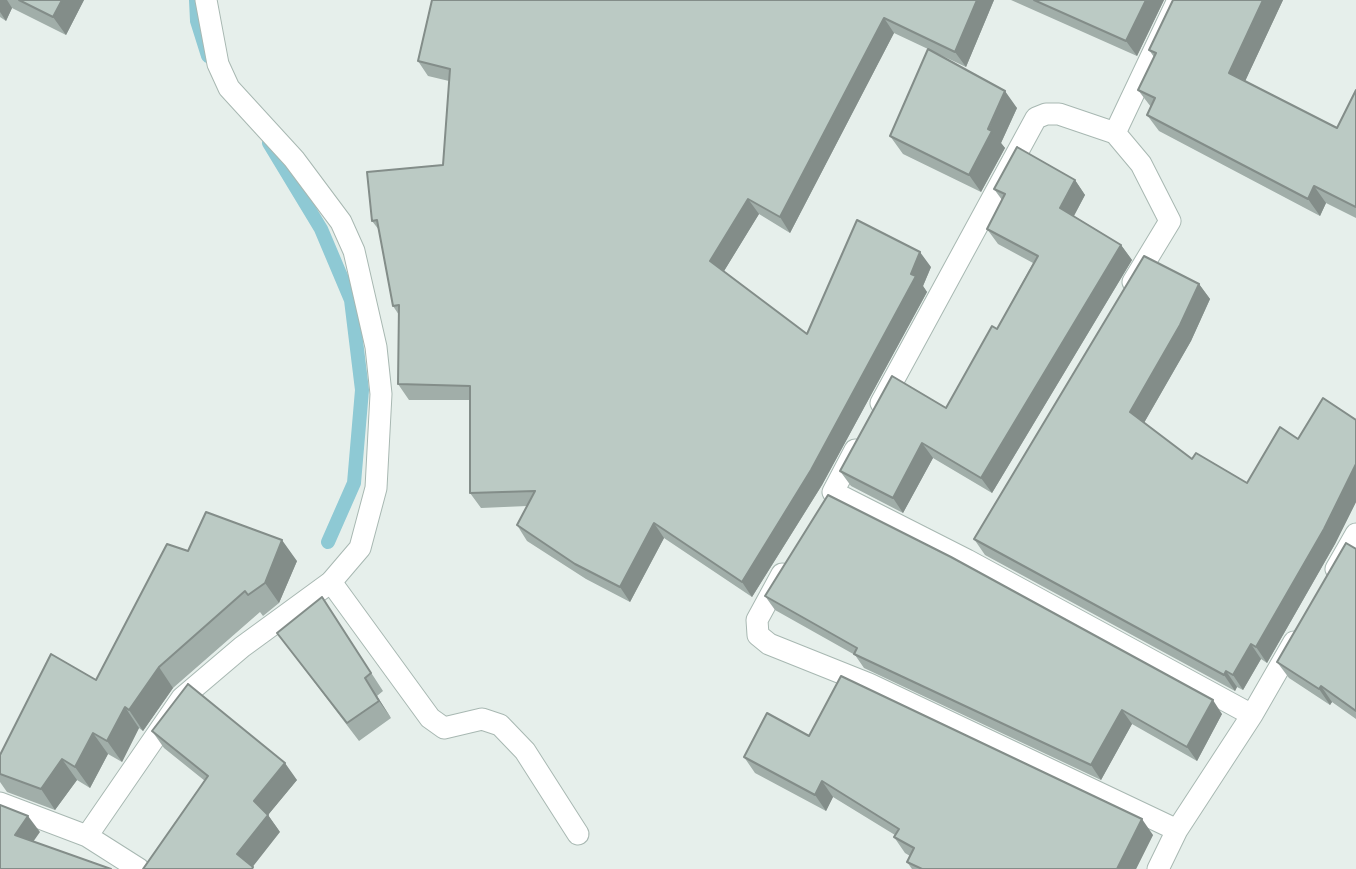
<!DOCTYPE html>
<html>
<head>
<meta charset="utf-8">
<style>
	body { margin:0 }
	canvas { display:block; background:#e6efeb }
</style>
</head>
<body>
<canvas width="1356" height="869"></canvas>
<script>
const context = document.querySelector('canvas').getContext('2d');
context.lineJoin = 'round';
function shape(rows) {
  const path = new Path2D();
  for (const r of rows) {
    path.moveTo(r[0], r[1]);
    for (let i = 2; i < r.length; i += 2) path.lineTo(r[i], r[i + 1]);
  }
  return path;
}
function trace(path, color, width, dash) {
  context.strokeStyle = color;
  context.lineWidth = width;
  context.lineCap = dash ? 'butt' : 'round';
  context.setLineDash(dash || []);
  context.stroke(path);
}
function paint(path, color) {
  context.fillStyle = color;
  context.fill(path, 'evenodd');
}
const stream = shape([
	[196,0,197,21,208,56],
	[269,143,321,229,351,300,362,390,354,483,328,542]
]);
const service = shape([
	[331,582,430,718,444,728,482,719,500,725,525,751,578,834]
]);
const minor = shape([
	[1133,282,1170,221,1141,164,1115,133,1178,0],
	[881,403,1036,118,1046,114,1059,114,1115,133],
	[855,450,833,492,967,560,1252,715],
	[1336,569,1356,534],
	[782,574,757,620,758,635,769,644,869,684,1177,830],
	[0,803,87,836,139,869],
	[87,836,182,698,242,647,331,582,360,548,376,488,381,394,376,347,354,251,341,222,294,159,229,88,218,64,206,0],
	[1158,869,1177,830,1252,715,1294,642]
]);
const wall = shape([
	[0,0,84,0,66,35,12,8,6,21,0,17],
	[994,0,966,67,932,51,1017,108,1001,143,1005,148,981,192,903,154,890,136,928,49,894,33,790,233,759,214,724,271,807,334,931,267,923,286,927,292,822,485,752,597,664,538,630,602,586,579,527,541,517,525,527,506,481,508,470,493,470,400,409,400,398,384,399,315,393,306,379,230,372,221,443,165,449,81,428,76,418,61],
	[1011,0,1164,0,1137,56],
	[1173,0,1283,0,1245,81,1337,128,1356,90,1356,218,1326,203,1320,216,1159,131,1147,115,1151,107,1138,90,1154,57,1149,50],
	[1075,180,1085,195,1074,216,1121,245,1132,260,992,493,933,458,903,513,851,486,840,471,946,408,997,329,1033,263,998,244,987,229,1002,200,994,189],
	[1199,284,1210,299,1191,341,1144,423,1192,459,1247,483,1298,439,1356,420,1356,502,1335,544,1267,663,1261,659,1243,690,1237,687,1235,691,985,555,974,539],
	[1356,549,1356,719,1332,702,1330,705,1289,678,1277,662],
	[188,551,297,561,279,603,263,616,260,612,173,688,143,731,139,728,122,762,108,754,90,788,77,780,55,810,7,792,0,782,0,755,96,680],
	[765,596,1222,714,1197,761,1132,724,1101,780,864,668,855,655,775,610],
	[322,597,383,691,377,696,391,718,359,741,277,633],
	[152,731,297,780,268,815,280,832,205,781,164,748],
	[809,736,1153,835,1136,869,912,869,907,862,910,856,905,853,894,837,895,835,833,797,826,811,755,773,744,757]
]);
const shadedWall = shape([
	[0,0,7,0,12,8,6,21,0,12],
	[62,0,84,0,66,35,53,17],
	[977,0,994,0,966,67,955,52],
	[1146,0,1164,0,1137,56,1126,41],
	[1263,0,1283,0,1241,90,1229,73],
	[884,18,894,33,790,233,780,217],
	[1005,91,1017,108,1001,143,1005,148,981,192,969,175],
	[1075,180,1085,195,1070,223,1060,208],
	[1314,186,1326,203,1320,216,1308,199],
	[748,199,759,214,721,276,710,261],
	[1121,245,1132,260,992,493,981,478],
	[920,252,931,267,923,286,927,292,822,485,752,597,742,582,911,274],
	[1199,284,1210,299,1191,341,1141,428,1130,412],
	[922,443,933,458,903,513,893,498],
	[1356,464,1356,502,1335,544,1267,663,1256,647],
	[654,523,664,538,630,602,620,587],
	[282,540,297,561,279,603,265,583],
	[1251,644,1261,659,1243,690,1233,675],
	[159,667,173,688,143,731,129,710],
	[1226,671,1237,687,1235,691,1224,675],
	[365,678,377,696,391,718,379,701],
	[1321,686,1332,702,1330,705,1319,689],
	[1213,700,1222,714,1197,761,1187,747],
	[125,707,139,728,122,762,107,741],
	[1122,710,1132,724,1101,780,1091,765],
	[93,733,108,754,90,788,75,767],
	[62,759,77,780,55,810,41,789],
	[285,763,297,780,268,815,280,832,251,869,237,854,254,801],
	[822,781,833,797,826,811,815,795],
	[28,816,40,832,26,852,15,835],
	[1142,819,1153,835,1136,869,1117,869]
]);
const building = shape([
	[19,0,62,0,53,17,19,0],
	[432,0,977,0,955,52,884,18,780,217,748,199,710,261,807,334,857,220,920,252,911,274,916,276,811,470,742,582,654,523,620,587,575,564,517,525,535,491,470,493,470,386,398,384,399,305,393,306,377,220,372,221,367,172,443,165,450,69,418,61,432,0],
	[1034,0,1146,0,1126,41,1034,0],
	[1173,0,1263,0,1229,73,1337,128,1356,90,1356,207,1314,186,1308,199,1147,115,1155,98,1138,90,1156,53,1149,50,1173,0],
	[928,49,1005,91,988,129,992,131,969,175,890,136,928,49],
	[1017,147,1075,180,1060,208,1121,245,981,478,922,443,893,498,840,471,892,376,946,408,992,326,997,329,1038,256,987,229,1005,194,994,189,1017,147],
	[1144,256,1199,284,1180,325,1130,412,1192,459,1196,453,1247,483,1280,427,1298,439,1323,398,1356,420,1356,464,1324,529,1256,647,1251,644,1233,675,1226,671,1224,675,974,539,1144,256],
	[828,495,951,557,1213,700,1187,747,1122,710,1091,765,854,654,857,648,765,596,828,495],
	[206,512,282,540,265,583,248,595,245,591,159,667,129,710,125,707,107,741,93,733,75,767,62,759,41,789,0,774,0,755,51,654,96,680,167,544,188,551,206,512],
	[1346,543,1356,549,1356,711,1321,686,1319,689,1277,662,1346,543],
	[322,597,371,673,365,678,379,701,347,723,277,633,322,597],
	[841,676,1142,819,1117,869,922,869,907,862,914,848,894,837,899,829,822,781,815,795,744,757,767,713,809,736,841,676],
	[188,684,285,763,254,801,268,815,237,854,253,867,252,869,143,869,208,776,152,731,188,684],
	[0,805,28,816,15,835,111,869,0,869,0,805]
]);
trace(stream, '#8ec9d4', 14);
trace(service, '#a8b8b2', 23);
trace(minor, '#a8b8b2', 23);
trace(service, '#fff', 21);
trace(minor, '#fff', 21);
paint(wall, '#a1aea9');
paint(shadedWall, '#838d89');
paint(building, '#bbcac4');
trace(building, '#838d89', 2);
</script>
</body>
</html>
